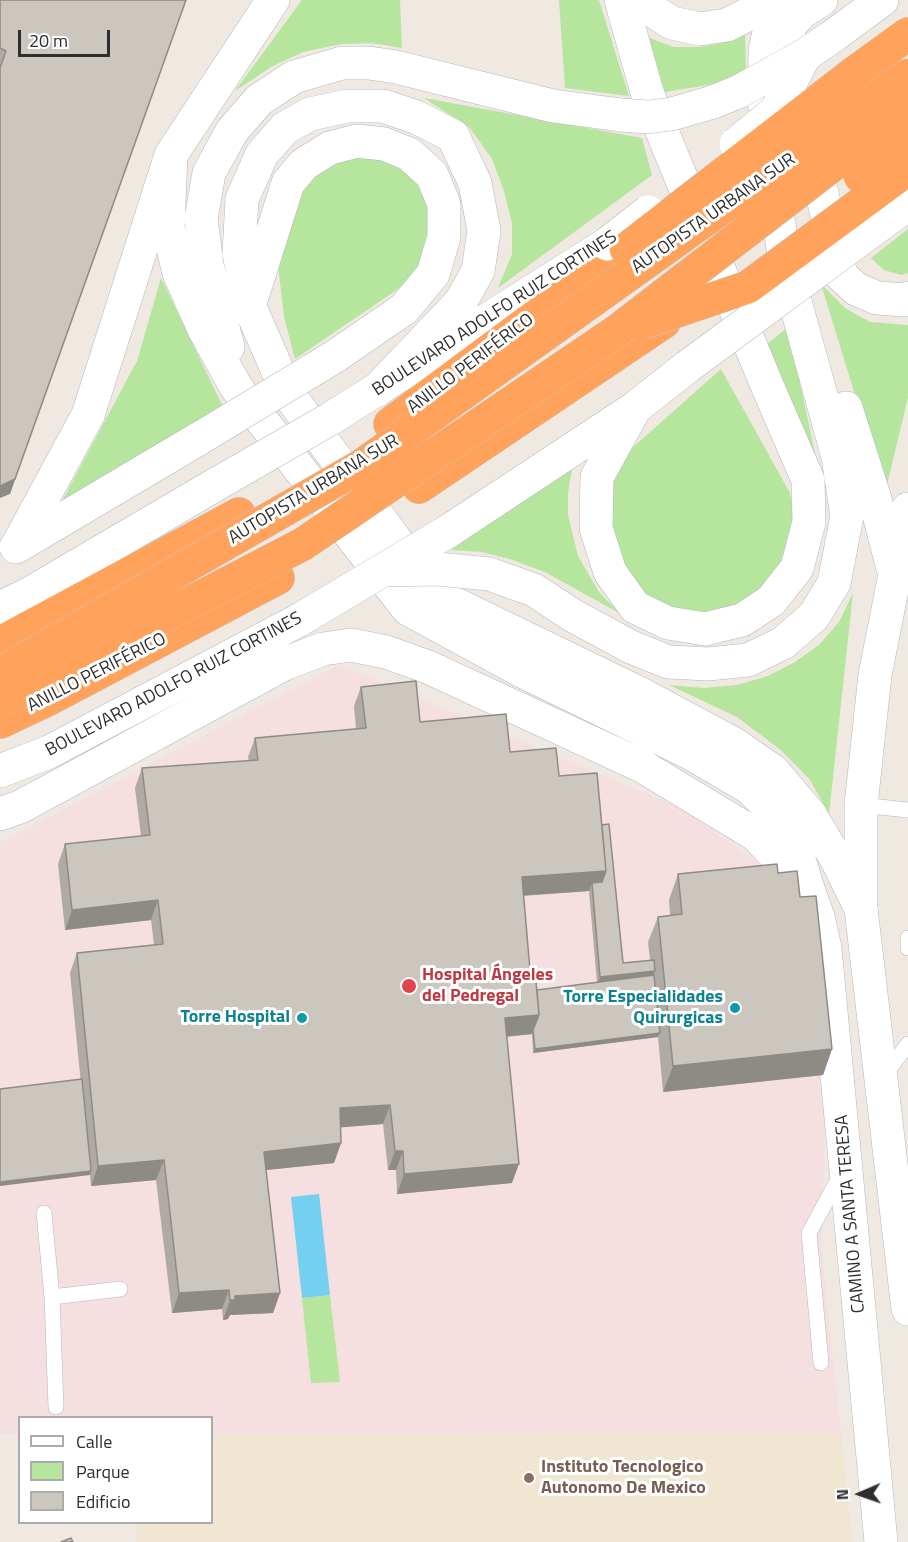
<!DOCTYPE html>
<html>
<head>
<meta charset="utf-8">
<style>
	body { margin:0 }
	#map { position:relative; width:908px; height:1542px; overflow:hidden; background:#efe9e1; font-family:"Titillium Web",sans-serif }
	canvas { display:block }
	.legend { position:absolute; left:18px; top:1416px; width:195px; height:108px; box-sizing:border-box; background:#fff; border:2px solid #ababab; margin:0; padding:8px 10px; list-style:none; font-size:18px; color:#2e2e2e }
	.legend li { display:flex; align-items:center; gap:12px; height:30px }
	.legend b { width:30px; border:2px solid #ababab }
	.north { position:absolute; left:830px; top:1464px; width:60px; height:60px; -webkit-text-stroke:4px #fff; paint-order:stroke; rotate:268deg; font-size:16px; font-weight:700; line-height:24px; text-align:center; color:#2e2e2e }
	.north::after { content:''; display:block; margin:auto; width:21px; height:27px; background:#2e2e2e; clip-path:polygon(50% 0,100% 100%,50% 72%,0 100%) }
	.scale { position:absolute; left:18px; top:30px; width:92px; height:27px; box-sizing:border-box; border:3px solid #2e2e2e; border-top:0; padding-left:8px; font-size:18px; line-height:21px; white-space:nowrap; color:#2e2e2e; -webkit-text-stroke:4px #fff; paint-order:stroke }
</style>
</head>
<body>
<div id="map">
<canvas width="908" height="1542"></canvas>
<ul class="legend">
<li><b style="height:8px;background:#fff"></b>Calle</li>
<li><b style="height:16px;background:#b6e59e"></b>Parque</li>
<li><b style="height:16px;background:#cbc7bf"></b>Edificio</li>
</ul>
<div class="north">N</div>
<div class="scale">20 m</div>
</div>
<script>
const context = document.querySelector('canvas').getContext('2d');
context.lineJoin = 'round';
function paint(path, color) {
  context.fillStyle = color;
  context.fill(path, 'evenodd');
}
function shape(rows) {
  const path = new Path2D();
  for (const r of rows) {
    path.moveTo(r[0], r[1]);
    for (let i = 2; i < r.length; i += 2) path.lineTo(r[i], r[i + 1]);
  }
  return path;
}
function trace(path, color, width, dash) {
  context.strokeStyle = color;
  context.lineWidth = width;
  context.lineCap = dash ? 'butt' : 'round';
  context.setLineDash(dash || []);
  context.stroke(path);
}
function write(font, color, halo, rows, align = 'center') {
  context.font = font + ' "Titillium Web",sans-serif';
  context.lineWidth = 6;
  context.setLineDash([]);
  context.textBaseline = 'middle';
  context.strokeStyle = halo;
  context.fillStyle = color;
  for (const [text, x, y, turn = 0] of rows) {
    context.save();
    context.translate(x, y);
    context.rotate((+turn || 0) * Math.PI / 180);
    context.textAlign = isNaN(turn) ? turn : align;
    if (halo) context.strokeText(text, 0, 0);
    context.fillText(text, 0, 0);
    context.restore();
  }
}
const education = shape([
	[841,1433,852,1542,137,1542,137,1523,212,1522,212,1434]
]);
const medical = shape([
	[339,665,683,809,807,899,828,1074,821,1245,841,1433,212,1434,212,1418,20,1418,19,1434,0,1434,0,843]
]);
const green = shape([
	[302,0,400,0,402,48,372,43,341,44,303,52,271,67,235,91],
	[559,0,599,0,629,96,565,88],
	[745,32,746,72,720,83,665,92,645,36,673,47,699,47,723,43],
	[424,98,642,138,652,175,498,288,512,254,512,223,504,191,492,159,470,128],
	[360,152,406,168,422,186,431,207,433,231,416,273,398,289,295,359,284,317,278,265,289,209,315,169],
	[908,229,908,273,901,275,884,270,871,258],
	[161,278,223,407,61,503,137,361],
	[821,284,845,308,870,322,908,325,908,397,885,493],
	[788,327,818,467,767,344],
	[721,369,790,493,794,521,790,549,777,574,757,595,733,609,703,615,673,610,646,597,610,549,610,486,622,457],
	[572,469,568,493,568,515,578,556,599,592,619,613,545,572,510,559,482,552,451,550],
	[853,593,829,814,810,780,782,751,737,717,669,685,704,688,737,685,768,676,795,662,819,645,839,622],
	[330,1295,340,1382,311,1383,302,1298]
]);
const water = shape([
	[319,1194,330,1295,302,1298,291,1197]
]);
const service = shape([
	[861,805,908,810],
	[908,938,908,948],
	[883,1077,908,1044],
	[44,1213,52,1297,56,1407],
	[52,1297,120,1289],
	[821,1363,809,1233,841,1174]
]);
const tertiary = shape([
	[636,0,672,23,700,29,727,25,776,0],
	[808,889,818,917,825,948,881,1542],
	[861,909,908,1309]
]);
const secondary = shape([
	[621,0,647,92,668,146,769,390,808,480,809,522,797,568,771,601,742,620,705,629,668,623,635,607,610,572,596,528,597,477,635,408],
	[833,36,882,0],
	[791,60,788,45,789,26,802,12,821,0],
	[764,103,765,51,776,0],
	[812,151,841,275,856,289,877,298,905,300,908,298],
	[171,155,168,227,179,273,204,329,236,387,408,609,522,671,694,755,750,788,790,829,808,889],
	[251,300,288,183,304,164,330,148,357,141,384,144,409,154,432,175,444,204,444,237,433,274,404,309,334,357],
	[228,347,207,265,201,219,209,173,232,131,259,100,294,77,342,63,369,63,396,67,553,106,621,115],
	[376,391,460,303,478,271,484,231,475,183,453,136,416,117,383,106,347,106,310,114,285,128,262,154,242,199,239,253,249,305,287,392,435,594,639,693,734,744,773,771,811,816,838,862,861,909],
	[846,408,875,499,892,565],
	[330,419,607,244],
	[450,530,635,408,687,367],
	[17,546,88,415,171,155,273,0],
	[16,547,200,438],
	[489,574,534,590,572,615,631,647,668,662,708,664,748,660,783,643,814,616,834,583,847,516,838,457,788,276,772,184],
	[0,608,29,594,220,482],
	[0,771,49,752,301,619],
	[0,814,20,807,284,664,323,649,351,645,386,652,428,667,642,766,756,835,804,885],
	[861,901,861,805,875,675,908,509]
]);
const motorway = shape([
	[854,73,908,34],
	[390,424,626,249],
	[419,487,664,322],
	[0,643,239,514],
	[0,722,51,698,278,578]
]);
const secondaryBridge = shape([
	[621,115,648,117,672,114,713,102,740,91,805,55],
	[736,144,776,111,805,55,833,36],
	[607,244,648,212],
	[687,367,908,204],
	[200,438,334,357],
	[220,482,330,419],
	[385,570,438,569,489,574],
	[301,619,450,530]
]);
const motorwayBridge = shape([
	[860,176,907,142],
	[626,249,854,73],
	[642,323,748,287,908,169],
	[0,673,361,466,908,75],
	[0,699,18,692,303,544,617,331,908,107]
]);
const wall = shape([
	[0,0,186,0,10,494,1,65,0,65],
	[361,687,420,722,510,752,559,776,602,825,623,963,650,960,648,942,658,917,670,916,669,900,678,874,778,873,800,897,832,1049,823,1075,663,1092,658,1037,533,1053,532,1034,507,1037,512,1183,397,1194,396,1170,388,1170,383,1124,341,1127,341,1143,334,1163,266,1170,280,1293,273,1313,230,1315,228,1319,223,1320,222,1309,172,1313,156,1180,91,1186,70,973,77,953,154,945,151,920,65,930,58,864,65,844,141,836,135,788,142,768,249,761,248,757,255,738,356,729,354,706],
	[589,891,597,982,537,990,531,982,523,896]
]);
const shadedWall = shape([
	[15,479,10,494,0,498,0,486],
	[606,871,599,890,592,883,589,891,514,896,522,877],
	[158,900,151,920,65,930,72,910],
	[655,971,652,979,597,985,600,977],
	[539,1015,532,1034,498,1037,505,1018],
	[660,1033,658,1037,533,1053,535,1049],
	[832,1049,823,1075,663,1092,673,1066],
	[390,1105,383,1124,333,1128,340,1108],
	[341,1143,334,1163,257,1171,264,1152],
	[395,1151,403,1151,396,1170,388,1170],
	[164,1160,156,1180,91,1186,98,1166],
	[519,1164,512,1183,397,1194,404,1174],
	[91,1171,90,1175,0,1186,0,1182],
	[229,1290,222,1309,172,1313,179,1293],
	[280,1293,273,1313,230,1315,228,1319,223,1320,230,1300,235,1296]
]);
const building = shape([
	[0,0,186,0,15,479,0,486,0,68,6,51,0,48,0,0],
	[416,681,420,722,506,714,510,752,556,748,559,776,597,773,606,871,522,877,531,982,536,982,539,1015,505,1018,519,1164,404,1174,403,1151,395,1151,390,1105,340,1108,341,1143,264,1152,280,1293,235,1296,235,1300,230,1300,229,1290,179,1293,164,1160,98,1166,77,953,163,944,158,900,72,910,65,844,150,835,142,768,258,760,255,738,366,728,361,687,416,681],
	[609,824,623,963,654,960,655,971,600,977,592,883,602,882,606,871,602,825,609,824],
	[777,864,778,873,797,871,800,897,816,896,832,1049,673,1066,658,917,682,914,678,874,777,864],
	[654,975,660,1033,535,1049,533,1030,539,1015,537,990,654,975],
	[82,1079,91,1171,0,1182,0,1089,82,1079],
	[71,1538,73,1542,61,1542,71,1538]
]);
const markers = [
	[409,986,8,"#e0444e"],
	[735,1008,6,"#0f9aa8"],
	[302,1018,6,"#0f9aa8"],
	[529,1478,6,"#8d6e63"]
];
const streetNames = [
	["AUTOPISTA URBANA SUR",714,214,-35],
	["BOULEVARD ADOLFO RUIZ CORTINES",495,314,-33],
	["ANILLO PERIFÉRICO",471,364,-37],
	["AUTOPISTA URBANA SUR",314,490,-31],
	["ANILLO PERIFÉRICO",97,673,-27],
	["BOULEVARD ADOLFO RUIZ CORTINES",174,685,-28],
	["CAMINO A SANTA TERESA",851,1214,-95]
];
const healthNames = [
	["Hospital Ángeles",422,976],
	["del Pedregal",422,997]
];
const cultureNames = [
	["Torre Especialidades",723,998],
	["Quirurgicas",723,1019],
	["Torre Hospital",290,1018]
];
const educationNames = [
	["Instituto Tecnologico",541,1468],
	["Autonomo De Mexico",541,1489]
];
paint(education, '#f0e6d1');
paint(medical, '#f5dfe0');
paint(green, '#b6e59e');
paint(water, '#75cff0');
trace(service, '#b4b7c1', 16);
trace(tertiary, '#b4b7c1', 34);
trace(secondary, '#b4b7c1', 34);
trace(motorway, '#c9c9c9', 34);
trace(service, '#fff', 15);
trace(tertiary, '#fff', 33);
trace(secondary, '#fff', 33);
trace(motorway, '#ffa35c', 33);
trace(secondaryBridge, '#b4b7c1', 34, []);
trace(motorwayBridge, '#c9c9c9', 34, []);
trace(secondaryBridge, '#fff', 33);
trace(motorwayBridge, '#ffa35c', 33);
paint(wall, '#afaba4');
paint(shadedWall, '#8e8b86');
paint(building, '#cbc7bf');
trace(building, '#8e8b86', 1.5);
for (const [x, y, r, color] of markers) {
  const dot = new Path2D();
  dot.arc(x, y, r, 0, 2 * Math.PI);
  context.fillStyle = color;
  context.fill(dot);
  trace(dot, '#fff', 2);
}
write('18px', '#2e2e2e', '#fff', streetNames);
write('bold 18px', '#be3a42', '#fff', healthNames, 'left');
write('bold 18px', '#0d838f', '#fff', cultureNames, 'right');
write('bold 18px', '#785e54', '#fff', educationNames, 'left');
</script>
</body>
</html>
